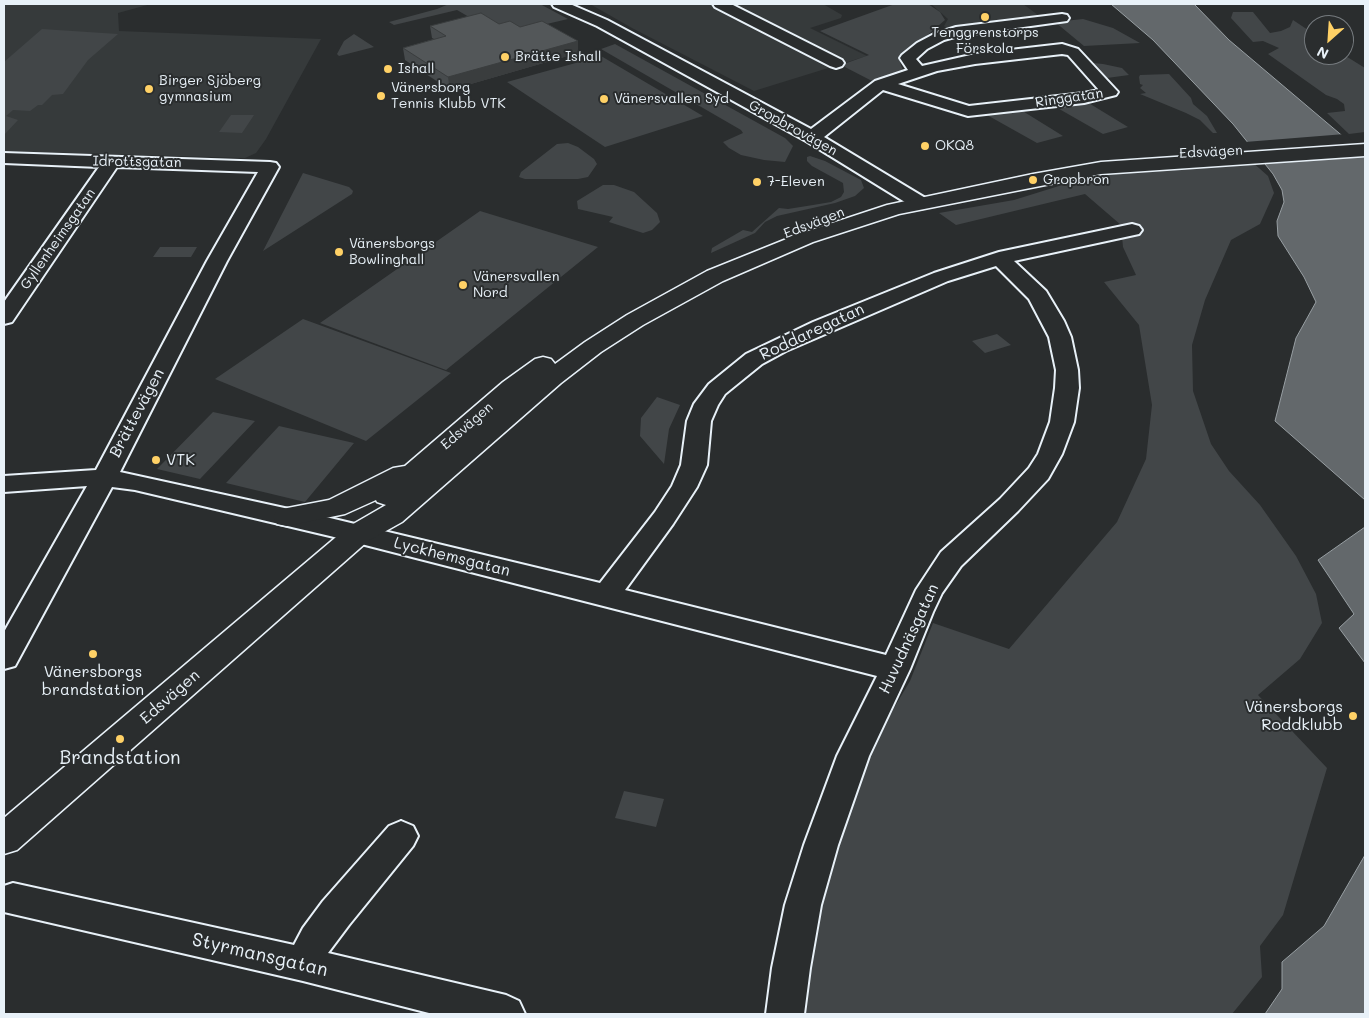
<!DOCTYPE html>
<html>
<head>
<meta charset="utf-8">
<style>
	body { margin:0 }
	#map { position:relative; width:1369px; height:1018px; overflow:hidden; background:#2a2d2e; font-family:Mali,sans-serif }
	canvas { display:block }
	.frame { position:absolute; inset:0; border:5px solid #e8f1f8; pointer-events:none }
	.north { position:absolute; left:1304px; top:15px; width:50px; height:50px; box-sizing:border-box; background:#2a2d2e; border:1px solid #767b7f; border-radius:50%; rotate:206deg; font-size:14px; font-weight:700; line-height:20px; text-align:center; color:#e8f1f8 }
	.north::after { content:''; display:block; margin:auto; width:18px; height:22px; background:#ffd166; clip-path:polygon(50% 0,100% 100%,50% 72%,0 100%) }
</style>
</head>
<body>
<div id="map">
<canvas width="1369" height="1018"></canvas>
<div class="frame"></div>
<div class="north">N</div>
</div>
<script>
const context = document.querySelector('canvas').getContext('2d');
context.lineJoin = 'round';
function paint(path, color) {
  context.fillStyle = color;
  context.fill(path, 'evenodd');
}
function shape(rows) {
  const path = new Path2D();
  for (const r of rows) {
    path.moveTo(r[0], r[1]);
    for (let i = 2; i < r.length; i += 2) path.lineTo(r[i], r[i + 1]);
  }
  return path;
}
function trace(path, color, width, dash) {
  context.strokeStyle = color;
  context.lineWidth = width;
  context.lineCap = dash ? 'butt' : 'round';
  context.setLineDash(dash || []);
  context.stroke(path);
}
function write(font, color, halo, rows, align = 'center') {
  context.font = font + ' Mali,sans-serif';
  context.lineWidth = 4;
  context.setLineDash([]);
  context.textBaseline = 'middle';
  context.strokeStyle = halo;
  context.fillStyle = color;
  for (const [text, x, y, turn = 0] of rows) {
    context.save();
    context.translate(x, y);
    context.rotate((+turn || 0) * Math.PI / 180);
    context.textAlign = isNaN(turn) ? turn : align;
    if (halo) context.strokeText(text, 0, 0);
    context.fillText(text, 0, 0);
    context.restore();
  }
}
const built = shape([
	[4,4,151,4,118,13,119,31,321,39,266,139,256,153,245,158,4,151],
	[590,4,823,4,842,15,841,18,810,28,867,56,754,91,632,28],
	[931,4,1023,4,1038,15,1011,19,1014,22,949,31,944,26,948,19]
]);
const green = shape([
	[449,4,540,4,568,19,500,35,457,10,394,25,389,22,437,9],
	[895,4,928,4,940,12,945,20,902,57,900,62,903,71,872,81,841,65,869,55,820,31],
	[1233,12,1253,12,1270,33,1281,31,1290,27,1293,20,1314,34,1314,55,1344,55,1365,68,1365,132,1349,134,1327,113,1345,111,1344,104,1337,99,1326,95,1268,54,1279,48,1263,41,1253,42,1231,18],
	[1083,19,1113,28,1140,43,1084,46,1055,22],
	[42,29,118,34,88,60,63,94,52,95,42,105,38,105,30,111,13,110,6,116,18,120,4,135,4,62],
	[354,34,374,47,339,56,337,54,344,41],
	[615,44,785,138,793,146,785,162,764,160,741,155,729,148,723,142,743,133,741,130,601,49],
	[601,56,703,116,605,147,507,82],
	[1093,63,1103,64,1122,68,1129,75,1107,78,1095,67],
	[1169,74,1191,98,1193,104,1207,116,1217,133,1213,133,1200,120,1186,113,1140,94,1146,93,1140,88,1143,85,1140,84,1139,77,1140,75],
	[1087,102,1128,127,1103,134,1054,106],
	[1021,110,1063,136,1037,143,987,115],
	[231,115,254,115,242,133,219,132],
	[568,143,578,147,594,159,597,164,588,177,578,179,525,179,519,177,521,172,557,144],
	[810,156,825,161,861,180,864,188,855,196,835,203,777,216,765,222,755,233,711,253,712,248,743,230,752,232,779,208,788,209,813,205,831,202,841,197,844,192,843,183,812,166,807,161,807,157],
	[1251,161,1268,176,1274,193,1260,224,1231,240,1205,300,1192,345,1193,391,1211,444,1229,471,1260,505,1296,556,1316,594,1322,623,1300,659,1258,695,1327,768,1283,915,1260,946,1262,977,1232,1014,799,1014,815,910,863,760,910,681,933,623,1009,649,1117,522,1146,459,1152,405,1139,325,1104,282,1136,275,1123,247,1121,225,1085,194,956,225,939,213,1014,200,1075,181,1130,170],
	[303,173,349,187,353,191,352,194,263,251],
	[603,185,614,185,634,192,657,213,660,222,652,230,643,233,609,222,613,217,578,209,577,201],
	[480,211,598,247,446,370,320,323],
	[160,247,197,247,191,257,153,257],
	[303,319,451,373,366,441,215,379],
	[997,334,1011,345,985,353,972,341],
	[657,397,680,405,669,429,664,464,640,436,641,418],
	[213,412,255,421,200,479,157,469],
	[279,426,354,443,305,502,226,483],
	[624,791,664,799,656,827,615,818]
]);
const water = shape([
	[1111,4,1194,4,1229,40,1365,155,1365,500,1275,421,1296,338,1316,302,1304,277,1278,236,1277,221,1284,202,1282,190,1273,174,1233,124,1153,40,1111,4],
	[1365,527,1365,663,1339,628,1354,614,1318,560,1365,527],
	[1365,855,1365,1014,1265,1014,1282,989,1282,962,1324,926,1365,855]
]);
const pier = shape([
	[1345,134,1365,151,1365,154,1260,162,1245,142]
]);
const minor = shape([
	[552,4,570,4,607,20,811,129,875,81,908,70,900,58,902,55,917,43,934,34,956,27,1062,14,1067,15,1069,18,1067,21,958,36,944,40,927,49,916,59,922,66,975,54,1062,44,1078,49,1118,92,1116,95,1084,103,968,116,883,90,824,137,927,199,930,203,927,207,920,209,913,207,806,141,597,26,554,7,552,4],
	[1062,54,1068,55,1099,90,1084,93,969,106,898,84,937,71,975,64,1062,54],
	[713,4,731,4,842,60,844,63,842,66,836,68,830,66,715,7,713,4],
	[4,153,270,162,276,163,279,167,227,261,120,472,330,518,600,583,655,512,672,486,681,465,687,421,694,404,709,384,746,354,813,322,934,273,999,252,1132,224,1139,226,1142,230,1139,234,1014,261,1046,291,1064,321,1071,337,1078,370,1079,388,1074,422,1062,454,1048,479,1018,511,961,566,942,593,933,612,910,669,869,756,838,845,821,905,810,968,804,1014,766,1014,772,968,785,905,804,845,837,756,877,676,330,536,135,490,112,487,15,666,4,669,4,632,87,486,4,492,4,476,96,470,207,261,258,172,117,167,12,322,4,324,4,302,99,167,4,163,4,153],
	[996,266,1029,299,1049,337,1056,370,1055,388,1050,422,1038,454,1029,468,1000,499,941,552,916,590,886,655,625,590,673,524,697,487,707,465,711,421,718,405,725,394,762,364,786,351,948,281,996,266],
	[401,821,413,826,418,836,413,846,349,925,328,953,506,995,519,1001,525,1014,433,1014,303,981,4,912,4,886,13,883,294,945,303,928,323,901,389,826,401,821]
]);
const major = shape([
	[1365,144,1365,156,1101,174,899,214,813,242,723,281,643,325,601,352,561,383,402,522,368,541,17,850,4,854,4,818,348,527,386,505,377,502,376,500,345,514,287,526,277,524,273,517,277,510,329,500,393,468,405,466,503,382,535,359,543,357,551,359,555,364,585,342,627,315,707,271,799,234,887,205,1033,174,1101,162,1365,144]
]);
const wall = shape([
	[499,24,520,27,578,41,578,53,450,90,405,60,403,48,434,39,432,38,430,26]
]);
const shadedWall = shape([
	[578,41,578,53,450,90,448,77]
]);
const building = shape([
	[481,13,499,24,510,21,520,27,542,21,578,41,448,77,403,48,446,36,430,26,481,13]
]);
const markers = [
	[985,17,5,"#ffd166"],
	[505,57,5,"#ffd166"],
	[388,69,5,"#ffd166"],
	[149,89,5,"#ffd166"],
	[381,96,5,"#ffd166"],
	[604,99,5,"#ffd166"],
	[925,146,5,"#ffd166"],
	[1033,180,5,"#ffd166"],
	[757,182,5,"#ffd166"],
	[339,252,5,"#ffd166"],
	[463,285,5,"#ffd166"],
	[156,460,5,"#ffd166"],
	[93,654,5,"#ffd166"],
	[1353,716,5,"#ffd166"],
	[120,739,5,"#ffd166"]
];
const farPoinames = [
	["Tenggrenstorps",985,33,"center"],
	["Förskola",985,49,"center"],
	["Brätte Ishall",515,57],
	["Ishall",398,69],
	["Birger Sjöberg",159,81],
	["gymnasium",159,97],
	["Vänersborg",391,88],
	["Tennis Klubb VTK",391,104],
	["Vänersvallen Syd",614,99],
	["OKQ8",935,146],
	["Gropbron",1043,180],
	["7-Eleven",767,182],
	["Vänersborgs",349,244],
	["Bowlinghall",349,260],
	["Vänersvallen",473,277],
	["Nord",473,293]
];
const farStreetnames = [
	["Ringgatan",1069,98,-8],
	["Gropbrovägen",793,128,29],
	["Edsvägen",1211,152,-3],
	["Idrottsgatan",137,162,1],
	["Edsvägen",814,223,-21],
	["Gyllenheimsgatan",58,239,-55],
	["Edsvägen",467,426,-41]
];
const streetNames = [
	["Roddaregatan",812,332,-25],
	["Brättevägen",137,413,-62],
	["Lyckhemsgatan",452,557,14],
	["Huvudnäsgatan",909,639,-65],
	["Edsvägen",170,697,-41]
];
const poiNames = [
	["VTK",166,460],
	["Vänersborgs",93,672,"center"],
	["brandstation",93,690,"center"],
	["Vänersborgs",1343,707,"right"],
	["Roddklubb",1343,725,"right"]
];
const nearPoinames = [
	["Brandstation",120,758]
];
const nearStreetnames = [
	["Styrmansgatan",260,955,13]
];
paint(built, '#363a3b');
paint(green, '#424648');
paint(water, '#63686b');
trace(water, '#989fa3', 1);
paint(pier, '#2a2d2e');
trace(minor, '#e8f1f8', 4);
trace(major, '#e8f1f8', 3);
paint(minor, '#2a2d2e');
paint(major, '#2a2d2e');
paint(wall, '#474b4d');
paint(shadedWall, '#3a3d3e');
paint(building, '#535759');
trace(building, '#3a3d3e', 1);
for (const [x, y, r, color] of markers) {
  const dot = new Path2D();
  dot.arc(x, y, r, 0, 2 * Math.PI);
  context.fillStyle = color;
  context.fill(dot);
  trace(dot, '#2a2d2e', 2);
}
write('14px', '#e8f1f8', '#2a2d2e', farPoinames, 'left');
write('14px', '#e8f1f8', '#2a2d2e', farStreetnames);
write('16px', '#e8f1f8', '#2a2d2e', streetNames);
write('16px', '#e8f1f8', '#2a2d2e', poiNames, 'left');
write('19px', '#e8f1f8', '#2a2d2e', nearPoinames);
write('19px', '#e8f1f8', '#2a2d2e', nearStreetnames);
</script>
</body>
</html>
